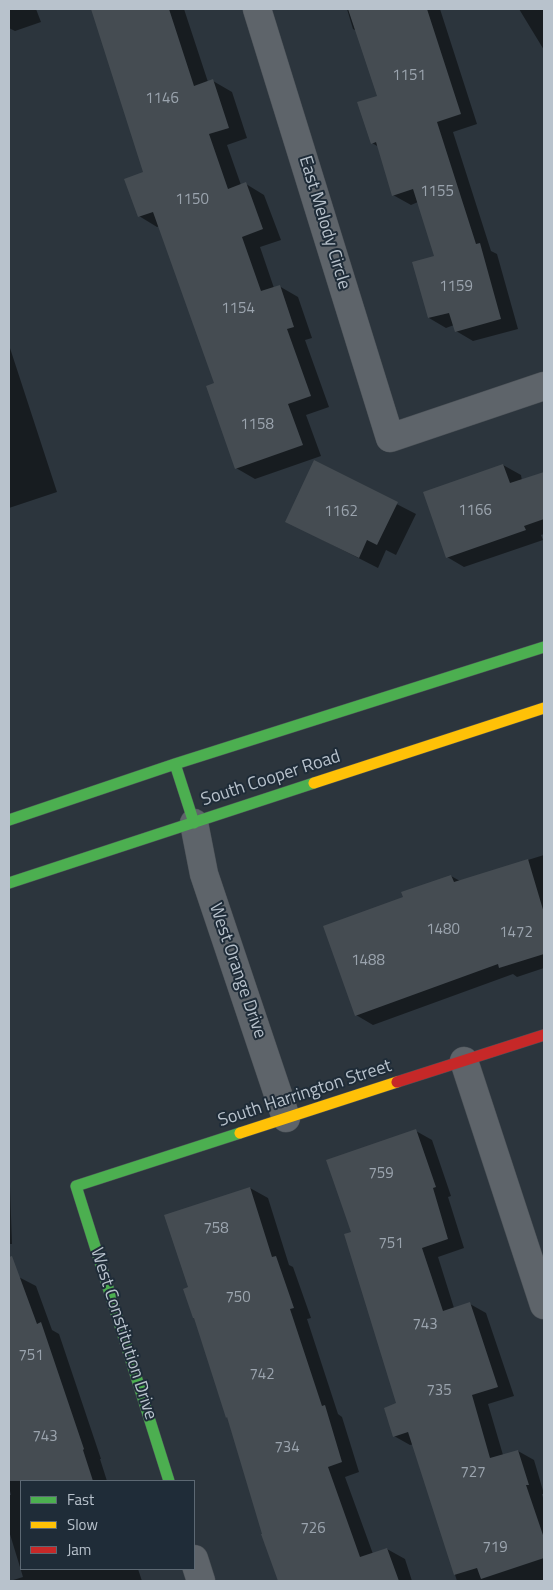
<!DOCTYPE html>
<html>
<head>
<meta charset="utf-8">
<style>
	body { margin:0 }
	#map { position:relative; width:553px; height:1590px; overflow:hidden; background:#2c353d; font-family:"Titillium Web",sans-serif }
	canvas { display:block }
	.frame { position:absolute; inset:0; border:10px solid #b8c2cc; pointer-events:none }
	.legend { position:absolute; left:20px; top:1480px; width:175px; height:90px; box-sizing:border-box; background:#1f2c38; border:1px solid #5c6873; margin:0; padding:6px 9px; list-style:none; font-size:15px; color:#b8c2cc }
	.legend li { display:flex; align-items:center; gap:10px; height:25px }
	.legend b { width:25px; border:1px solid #5c6873 }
</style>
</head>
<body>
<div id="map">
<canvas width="553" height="1590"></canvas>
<div class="frame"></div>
<ul class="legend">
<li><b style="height:6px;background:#4caf50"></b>Fast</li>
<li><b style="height:6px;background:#ffc107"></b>Slow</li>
<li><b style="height:6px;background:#c62828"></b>Jam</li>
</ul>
</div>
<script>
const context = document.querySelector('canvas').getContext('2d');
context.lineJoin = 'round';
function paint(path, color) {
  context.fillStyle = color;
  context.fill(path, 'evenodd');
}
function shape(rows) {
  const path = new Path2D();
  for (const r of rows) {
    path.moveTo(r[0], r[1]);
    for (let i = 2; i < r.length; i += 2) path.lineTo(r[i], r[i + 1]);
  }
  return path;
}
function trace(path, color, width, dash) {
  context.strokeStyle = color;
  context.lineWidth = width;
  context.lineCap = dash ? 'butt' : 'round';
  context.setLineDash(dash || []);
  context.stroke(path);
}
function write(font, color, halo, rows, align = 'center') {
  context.font = font + ' "Titillium Web",sans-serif';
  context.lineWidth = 4;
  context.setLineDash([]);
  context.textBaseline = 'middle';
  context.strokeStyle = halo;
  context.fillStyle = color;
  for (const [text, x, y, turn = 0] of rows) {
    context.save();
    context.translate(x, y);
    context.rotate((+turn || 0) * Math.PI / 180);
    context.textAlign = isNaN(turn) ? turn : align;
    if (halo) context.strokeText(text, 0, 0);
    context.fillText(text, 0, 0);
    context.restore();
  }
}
const shadow = shape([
	[9,9,36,9,41,22,15,31,9,28],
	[92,9,184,9,208,82,213,81,232,92,247,138,227,145,241,185,246,184,264,195,281,240,260,247,274,288,279,286,298,297,312,338,305,340,329,407,306,415,321,456,255,479,236,468,215,384,160,226,157,227,139,216,145,173],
	[347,9,440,9,477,124,453,132,491,251,497,254,518,329,473,341,456,331,454,325,446,328,429,318,436,256,418,202,411,205,393,195,379,147,372,143,378,97,357,31,353,29],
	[519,9,544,9,544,50],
	[9,345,57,492,9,508],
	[315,462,416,514,396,555,386,550,378,568,286,521],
	[503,465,521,475,522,481,544,473,544,534,541,535,543,540,464,567,447,557],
	[544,855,544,968,517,977,513,974,373,1025,356,1015,405,898,451,876,460,881],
	[416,1131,432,1140,451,1196,448,1197,464,1248,438,1257,454,1308,470,1304,486,1313,514,1396,488,1404,503,1455,518,1451,534,1460,544,1494,542,1494,544,1501,544,1581,457,1581,414,1444,410,1445,394,1436,398,1404,352,1232],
	[9,1186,10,1187,12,1244,9,1244],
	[250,1188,268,1198,289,1265,293,1267,311,1318,307,1319,338,1414,342,1417,359,1472,345,1477,373,1554,387,1549,405,1559,412,1581,279,1581,263,1535,189,1288],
	[9,1272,36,1286,52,1330,59,1334,101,1459,100,1459,107,1481,21,1481,21,1569,138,1569,142,1581,10,1581,23,1577,9,1531,9,1495,11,1495,9,1487]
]);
const building = shape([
	[91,9,169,9,194,86,213,79,229,128,209,134,228,189,246,182,263,229,242,237,261,291,280,285,294,327,287,329,311,396,288,404,303,445,235,469,206,386,214,383,153,212,138,217,124,179,143,172],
	[348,9,427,9,461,114,437,122,476,244,480,243,501,319,455,332,449,313,428,318,412,262,434,256,413,189,392,196,376,142,371,144,357,102,377,96],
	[314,460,398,502,377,545,367,540,359,558,285,522],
	[503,464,510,483,544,472,544,519,524,526,526,530,446,558,423,492],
	[528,859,544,913,544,954,499,968,498,964,355,1016,323,926,403,897,401,892,451,875,454,882],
	[416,1129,436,1187,433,1188,448,1239,422,1248,443,1311,470,1302,498,1387,472,1395,490,1458,518,1450,529,1485,526,1485,544,1538,544,1558,481,1579,477,1568,454,1575,408,1432,393,1437,384,1408,396,1403,344,1234,351,1232,326,1160],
	[250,1187,272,1257,276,1256,294,1308,290,1309,322,1406,325,1405,342,1462,328,1467,360,1557,387,1548,399,1581,278,1581,261,1534,262,1534,227,1417,226,1418,194,1318,193,1318,183,1289,188,1287,164,1215],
	[12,1256,37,1324,41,1322,84,1449,83,1450,93,1481,9,1481,9,1257]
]);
const street = shape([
	[257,9,390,438,544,386],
	[194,823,204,874,286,1118],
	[464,1061,544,1305],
	[194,1559,201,1581]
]);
const fast = shape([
	[175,764,194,823],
	[9,820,175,764,544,647],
	[9,883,314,783],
	[169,1481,76,1186,240,1133]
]);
const slow = shape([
	[314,783,544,708],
	[240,1133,397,1082]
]);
const jam = shape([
	[397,1082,544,1035]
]);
const numberNames = [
	["1151",409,76],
	["1146",162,99],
	["1155",437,192],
	["1150",192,200],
	["1159",456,287],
	["1154",238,309],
	["1158",257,425],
	["1166",475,511],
	["1162",341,512],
	["1480",443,930],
	["1472",516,933],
	["1488",368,961],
	["759",381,1174],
	["758",216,1229],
	["751",391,1244],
	["750",238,1298],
	["743",425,1325],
	["751",31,1356],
	["742",262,1375],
	["735",439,1391],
	["743",45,1437],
	["734",287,1448],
	["727",473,1473],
	["726",313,1529],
	["719",495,1548]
];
const streetNames = [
	["East Melody Circle",324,223,73],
	["South Cooper Road",271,779,-18],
	["West Orange Drive",237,971,71],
	["South Harrington Street",305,1094,-18],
	["West Constitution Drive",123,1334,72]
];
paint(shadow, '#0007');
paint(building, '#454c52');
trace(street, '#4b5157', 29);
trace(fast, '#4b5157', 12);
trace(slow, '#4b5157', 12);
trace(jam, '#4b5157', 12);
trace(street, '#5e646a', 28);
trace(fast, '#4caf50', 11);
trace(slow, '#ffc107', 11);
trace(jam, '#c62828', 11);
write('15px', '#9ba4ae', null, numberNames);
write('18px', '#b8c2cc', '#1f2c38', streetNames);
</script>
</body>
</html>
